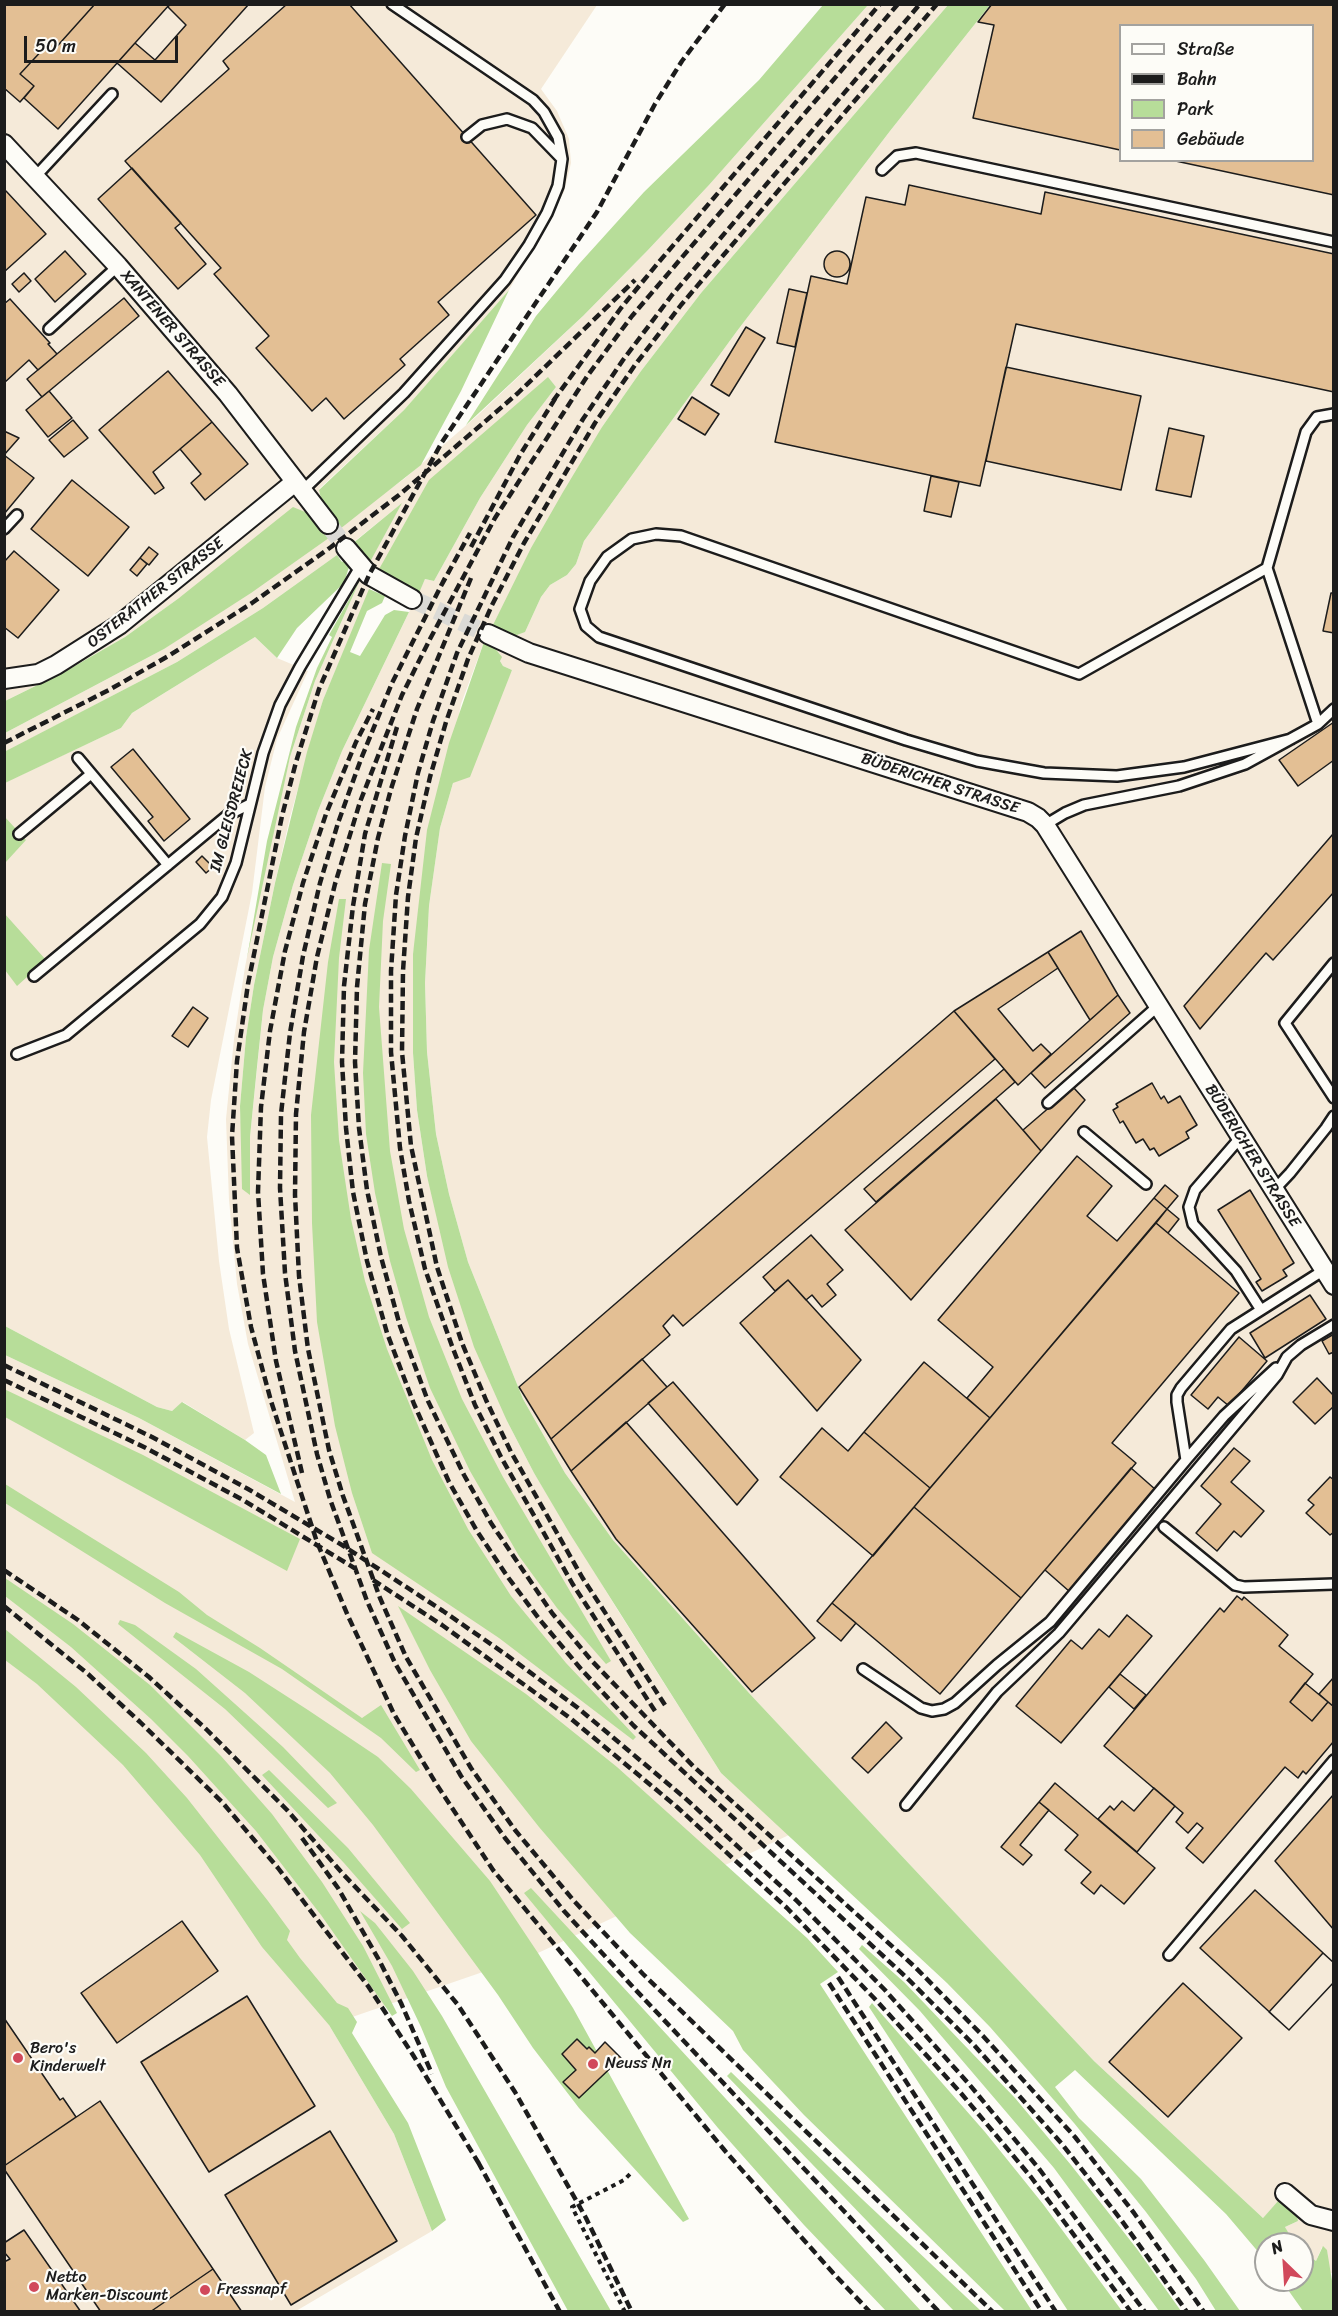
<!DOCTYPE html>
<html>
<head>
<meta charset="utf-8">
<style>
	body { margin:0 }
	#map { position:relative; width:1338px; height:2316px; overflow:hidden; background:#fdfcf7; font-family:Sriracha,sans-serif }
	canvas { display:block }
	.frame { position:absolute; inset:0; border:6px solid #1c1c1c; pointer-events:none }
	.legend { position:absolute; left:1119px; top:24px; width:195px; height:138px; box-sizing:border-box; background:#fdfcf7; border:2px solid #a3a29f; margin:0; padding:8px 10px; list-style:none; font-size:18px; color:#1c1c1c }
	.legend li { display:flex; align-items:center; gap:12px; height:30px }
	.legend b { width:30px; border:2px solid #a3a29f }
	.north { position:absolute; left:1254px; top:2232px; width:60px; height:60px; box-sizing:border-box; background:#fdfcf7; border:2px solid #a3a29f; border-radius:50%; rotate:335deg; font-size:16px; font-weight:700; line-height:24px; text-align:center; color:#1c1c1c }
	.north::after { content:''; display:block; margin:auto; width:21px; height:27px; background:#d1495b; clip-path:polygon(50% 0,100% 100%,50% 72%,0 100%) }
	.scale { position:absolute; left:24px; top:36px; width:154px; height:27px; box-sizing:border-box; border:3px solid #1c1c1c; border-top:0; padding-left:8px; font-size:18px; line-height:21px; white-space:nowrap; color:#1c1c1c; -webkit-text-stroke:4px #fdfcf7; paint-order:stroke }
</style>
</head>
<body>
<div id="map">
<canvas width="1338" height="2316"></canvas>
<div class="frame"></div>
<ul class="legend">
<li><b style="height:8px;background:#fdfcf7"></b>Straße</li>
<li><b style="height:8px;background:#1c1c1c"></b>Bahn</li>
<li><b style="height:16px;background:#b7dd99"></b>Park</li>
<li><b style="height:16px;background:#e3bf94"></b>Gebäude</li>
</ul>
<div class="north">N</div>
<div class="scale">50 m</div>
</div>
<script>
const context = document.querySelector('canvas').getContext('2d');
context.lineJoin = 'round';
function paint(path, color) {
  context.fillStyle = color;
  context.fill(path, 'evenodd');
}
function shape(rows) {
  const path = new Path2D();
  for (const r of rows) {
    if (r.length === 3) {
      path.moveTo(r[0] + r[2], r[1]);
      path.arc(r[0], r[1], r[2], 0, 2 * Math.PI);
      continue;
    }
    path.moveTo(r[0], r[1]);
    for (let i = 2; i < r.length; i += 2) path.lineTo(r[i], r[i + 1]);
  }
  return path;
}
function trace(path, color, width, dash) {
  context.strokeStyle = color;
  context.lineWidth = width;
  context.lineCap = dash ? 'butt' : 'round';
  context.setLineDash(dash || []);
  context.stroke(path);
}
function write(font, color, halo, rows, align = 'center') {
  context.font = font + ' Sriracha,sans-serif';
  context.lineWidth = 4.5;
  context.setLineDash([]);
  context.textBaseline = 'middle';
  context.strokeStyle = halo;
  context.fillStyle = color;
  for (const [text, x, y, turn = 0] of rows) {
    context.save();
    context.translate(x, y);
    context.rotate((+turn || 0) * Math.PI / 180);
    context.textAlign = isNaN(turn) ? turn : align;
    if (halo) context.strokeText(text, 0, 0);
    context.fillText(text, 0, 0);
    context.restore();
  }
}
const built = shape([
	[5,5,597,5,541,89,557,111,569,139,571,163,564,192,509,290,404,410,319,489,322,503,336,518,322,529,179,598,125,637,66,671,5,701],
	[868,5,948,5,701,293,641,371,602,427,525,632,541,597,550,585,567,575,576,564,584,541,737,331,890,131,990,5,1333,5,1333,2273,1329,2273,1327,2251,1322,2247,1316,2261,1302,2250,1302,2244,1292,2242,1285,2227,1298,2221,1297,2216,1279,2201,1263,2218,1094,2061,749,1693,613,1540,565,1473,523,1399,468,1262,449,1194,436,1134,427,1052,425,983,429,906,440,828,453,783,512,670,503,666,500,661,501,657,493,646,484,642,461,704,413,954,413,1053,417,1110,427,1176,507,1421,534,1473,617,1609,721,1773,789,1835,538,1953,329,2025,394,2134,432,2231,296,2311,5,2311,5,1355,139,1418,295,1502,248,1344,237,1284,229,1200,226,1119,234,1039,245,967,267,857,290,757,315,681,360,580,401,504,340,553,263,608,177,662,5,752,5,733,164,649,404,479,478,415,583,316,648,250,709,185],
	[1120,26,1312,26,1312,160,1120,160],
	[548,378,556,387,527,425,480,498,434,581,425,579,342,751,318,811,293,885,273,957,263,1010,250,1137,250,1194,242,1145,240,1106,246,1037,254,985,275,883,290,817,323,700,378,571,489,429],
	[255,637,277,658,308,671,277,739,265,787,252,893,211,1100,207,1137,219,1261,229,1329,254,1433,245,1440,183,1402,172,1411,157,1407,5,1326,4,783,121,728,132,713]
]);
const green = shape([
	[823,5,868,5,709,185,648,250,583,316,466,425,536,316,579,264,644,192,759,80],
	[948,5,990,5,890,131,737,331,584,541,576,564,567,575,550,585,541,597,525,632,514,636,492,627,531,548,563,492,602,427,641,371,701,293],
	[509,290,461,391,421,465,326,540,251,593,164,649,5,733,5,701,66,671,125,637,179,598,293,507,310,514,322,529,335,519,322,503,319,490,404,410],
	[548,377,556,387,527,425,480,498,434,581,425,579,419,593,378,571,429,480],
	[402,503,370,562,352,544],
	[337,555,342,562,345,560,349,567,344,583,297,628,277,658,255,637,132,713,121,728,5,783,4,752,177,662,263,608],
	[360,580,315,681,290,757,247,958,267,841,296,727,317,668,332,637,329,635],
	[369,589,385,596,382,603,367,611,350,652,360,656,385,615,394,610,409,612,342,751,318,811,293,885,273,957,263,1010,257,1067,250,1137,250,1195,242,1189,240,1106,246,1037,254,985,275,883,307,752,323,700],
	[484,642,493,646,502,657,500,661,503,666,512,670,470,777,453,783,440,828,429,906,425,983,427,1052,436,1134,449,1194,468,1262,523,1399,565,1473,613,1540,749,1693,1094,2061,1263,2218,1279,2200,1297,2216,1298,2221,1285,2227,1295,2244,1266,2244,1266,2261,1226,2214,1075,2070,1055,2087,1079,2118,1141,2179,1204,2260,1240,2311,1216,2311,1196,2279,1146,2212,1074,2123,990,2027,947,1983,721,1773,570,1534,534,1473,507,1421,474,1347,448,1267,427,1176,417,1110,413,1053,413,954,427,830,449,743],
	[4,816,26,840,5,863,4,863],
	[382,863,391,864,383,921,379,1007,390,1151,404,1229,429,1317,462,1399,503,1477,611,1661,606,1664,557,1608,519,1556,470,1471,430,1388,406,1317,390,1261,375,1193,366,1134,363,1073,369,950],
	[339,899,346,899,339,958,334,1062,339,1140,351,1219,365,1281,387,1349,432,1460,468,1529,511,1596,566,1663,636,1737,633,1740,499,1638,372,1553,352,1493,335,1426,317,1322,312,1223,311,1115,328,962],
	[4,913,46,960,17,986,5,970],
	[5,1326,157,1407,172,1411,182,1402,245,1440,266,1455,281,1494,139,1418,5,1355],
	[4,1389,143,1455,300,1539,287,1571,5,1417],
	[5,1484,179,1592,207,1615,260,1648,362,1718,381,1705,420,1770,416,1772,381,1738,282,1669,165,1603,5,1503],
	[5,1578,73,1624,150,1685,221,1756,272,1814,322,1882,363,1946,397,2013,392,2016,321,1915,256,1831,188,1756,151,1719,71,1647,5,1596],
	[398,1606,526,1694,617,1767,807,1938,838,1972,820,1984,1032,2311,1004,2310,804,2115,743,2050,733,2031,630,1933,539,1827,471,1741,430,1670],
	[120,1620,135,1625,196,1669,283,1747,337,1803,328,1808,225,1709,118,1624],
	[5,1629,76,1687,146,1753,187,1798,268,1901,290,1931,287,1940,300,1958,337,2003,348,2008,357,2022,352,2033,408,2123,446,2220,432,2231,394,2134,329,2025,262,1947,200,1855,123,1765,37,1684,5,1660],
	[176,1632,249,1672,308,1710,378,1757,411,1789,490,1881,538,1953,573,2008,689,2219,683,2222,579,2108,533,2048,498,1995,373,1825,330,1773,245,1693,173,1637],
	[269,1770,348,1848,410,1923,402,1929,344,1863,262,1775],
	[531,1888,634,1999,921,2311,886,2311,804,2225,718,2128,524,1893],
	[360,1911,375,1923,413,1971,442,2016,611,2311,568,2311,446,2087,421,2027,392,1966],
	[862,1945,904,1982,1015,2098,1071,2165,1137,2249,1181,2311,1159,2311,1054,2168,920,2011,859,1949],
	[872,2003,985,2132,1043,2204,1122,2311,1068,2311,869,2007],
	[731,2072,862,2199,981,2311,954,2311,727,2076],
	[1323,2246,1327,2250,1333,2287,1333,2311,1303,2311,1281,2280,1302,2280,1302,2250,1316,2261]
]);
const building = shape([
	[4,4,95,4,52,52,46,46,20,74,34,86,20,102,4,88,4,4],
	[95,4,170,4,58,129,24,98,34,86,20,74,46,46,52,52,95,4],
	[170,4,249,4,161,102,117,63,135,43,155,60,186,25,168,7,170,4],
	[287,4,349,4,536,215,438,302,449,315,400,359,405,365,344,419,326,398,312,411,256,348,269,336,214,274,221,268,125,161,229,69,223,61,287,4],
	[992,4,1334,4,1334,195,1171,160,1312,160,1312,26,1120,26,1120,150,973,118,994,25,978,22,992,4],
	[132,168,181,223,175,228,206,264,178,289,98,199,132,168],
	[909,185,1041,214,1045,192,1334,254,1334,392,1016,324,980,486,775,442,811,276,847,284,866,197,905,205,909,185],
	[6,191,46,234,4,272,4,192,6,191],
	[65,251,86,274,55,302,35,279,65,251],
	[837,264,13],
	[24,273,31,281,19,292,12,284,24,273],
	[789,289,807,293,795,347,777,343,789,289],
	[124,298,139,316,42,397,27,379,124,298],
	[10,299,50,343,48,344,57,354,38,370,29,360,4,383,4,304,10,299],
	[746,327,765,338,729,396,711,385,746,327],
	[1006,367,1141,396,1121,490,986,461,1006,367],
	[168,371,212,422,153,472,164,488,155,494,99,430,168,371],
	[49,391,72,418,48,437,26,410,49,391],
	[692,397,719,414,705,435,678,419,692,397],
	[73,420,88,438,64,457,49,440,73,420],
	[212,422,248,464,205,500,191,483,201,474,180,449,212,422],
	[1169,428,1204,436,1191,497,1156,490,1169,428],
	[4,431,19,438,4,455,4,431],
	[4,455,34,478,4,514,4,455],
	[931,476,959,482,951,517,924,511,931,476],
	[72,480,129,527,88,576,31,529,72,480],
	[149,547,158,554,149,565,140,558,149,547],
	[14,551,59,590,18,638,4,627,4,562,14,551],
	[140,558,147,564,137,576,130,570,140,558],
	[1331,593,1334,593,1334,633,1323,631,1331,593],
	[1334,722,1334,760,1298,786,1279,760,1334,722],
	[133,749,190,819,164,841,148,821,153,817,111,767,133,749],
	[1333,834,1334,892,1273,960,1266,953,1200,1029,1184,1006,1333,834],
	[202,856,213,867,206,873,196,862,202,856],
	[1081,931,1118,995,1090,1020,1048,952,1081,931],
	[1048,952,1058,968,998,1009,1033,1051,1041,1044,1051,1054,1018,1085,954,1011,1048,952],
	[1118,995,1130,1013,1045,1088,1031,1073,1118,995],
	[193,1007,208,1018,188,1047,172,1036,193,1007],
	[954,1011,995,1059,683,1326,673,1315,663,1326,670,1335,551,1439,519,1387,954,1011],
	[1004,1069,1015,1082,876,1202,864,1189,1004,1069],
	[1152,1083,1161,1099,1164,1096,1168,1103,1180,1096,1197,1125,1186,1132,1189,1138,1159,1156,1154,1148,1150,1150,1143,1139,1136,1143,1123,1121,1120,1123,1113,1110,1118,1107,1116,1104,1152,1083],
	[1073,1087,1085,1100,1041,1151,1023,1130,1073,1087],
	[996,1099,1041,1151,911,1300,845,1230,996,1099],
	[1077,1156,1112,1186,1087,1216,1117,1241,1154,1198,1167,1209,990,1418,967,1398,993,1367,938,1320,1077,1156],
	[1165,1185,1178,1196,1167,1209,1154,1198,1165,1185],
	[1250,1190,1294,1263,1283,1270,1287,1276,1262,1291,1256,1282,1261,1279,1218,1210,1250,1190],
	[1167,1209,1179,1219,1168,1233,1156,1223,1167,1209],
	[1156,1223,1239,1293,1112,1443,1136,1463,1021,1598,914,1507,1156,1223],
	[811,1235,843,1270,827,1284,836,1295,822,1307,812,1295,806,1300,788,1280,775,1291,763,1277,811,1235],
	[788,1280,861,1360,817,1411,740,1323,788,1280],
	[1310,1295,1326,1319,1265,1358,1250,1333,1310,1295],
	[1334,1334,1334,1352,1329,1354,1322,1341,1334,1334],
	[1239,1337,1267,1361,1229,1406,1218,1397,1208,1409,1191,1395,1239,1337],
	[642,1359,667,1387,571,1471,551,1439,642,1359],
	[924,1362,990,1418,930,1488,864,1432,924,1362],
	[1317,1378,1334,1396,1334,1406,1315,1424,1293,1402,1317,1378],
	[673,1382,758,1480,737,1505,648,1403,673,1382],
	[626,1422,815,1638,752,1692,616,1539,571,1471,626,1422],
	[822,1428,848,1451,864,1432,930,1488,873,1556,780,1477,822,1428],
	[1234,1448,1250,1461,1231,1482,1264,1511,1241,1537,1234,1531,1217,1551,1196,1533,1221,1504,1201,1486,1234,1448],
	[1131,1468,1156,1490,1070,1592,1045,1570,1131,1468],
	[1330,1477,1334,1480,1334,1532,1330,1535,1306,1513,1314,1505,1308,1500,1330,1477],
	[914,1507,1021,1598,940,1694,832,1603,914,1507],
	[1237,1596,1242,1600,1244,1597,1288,1635,1279,1646,1313,1674,1290,1702,1312,1721,1328,1702,1334,1707,1334,1741,1306,1774,1303,1771,1298,1778,1285,1767,1203,1863,1186,1848,1203,1828,1197,1823,1188,1833,1176,1822,1183,1813,1104,1746,1220,1608,1224,1612,1237,1596],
	[832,1603,856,1623,841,1641,817,1621,832,1603],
	[1127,1615,1152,1636,1061,1743,1016,1706,1071,1640,1082,1649,1099,1629,1109,1637,1127,1615],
	[1120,1674,1146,1695,1134,1709,1109,1687,1120,1674],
	[1334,1677,1334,1707,1319,1694,1334,1677],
	[1305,1683,1328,1702,1312,1721,1290,1702,1305,1683],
	[886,1722,902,1738,868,1773,852,1758,886,1722],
	[1055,1783,1155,1868,1124,1904,1101,1885,1094,1894,1081,1883,1091,1872,1065,1850,1078,1835,1039,1802,1055,1783],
	[1154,1788,1175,1806,1137,1852,1098,1819,1110,1806,1114,1810,1122,1801,1134,1811,1154,1788],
	[1334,1794,1334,1930,1275,1861,1334,1794],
	[1039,1802,1049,1810,1020,1845,1032,1855,1023,1865,1001,1847,1039,1802],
	[1255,1890,1334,1963,1334,1982,1289,2030,1200,1948,1255,1890],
	[182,1921,218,1971,117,2043,81,1993,182,1921],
	[1323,1953,1334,1963,1334,1982,1289,2030,1269,2012,1323,1953],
	[1183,1983,1242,2038,1168,2117,1109,2062,1183,1983],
	[247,1996,315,2106,209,2172,141,2062,247,1996],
	[4,2018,60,2100,63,2098,76,2117,4,2166,4,2018],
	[577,2039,587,2049,589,2047,595,2053,605,2042,621,2058,579,2098,563,2082,576,2070,562,2054,577,2039],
	[100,2101,213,2269,150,2312,101,2312,4,2169,4,2166,100,2101],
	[330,2131,397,2241,291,2305,225,2195,330,2131],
	[24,2230,81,2312,4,2312,4,2262,10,2259,4,2252,4,2243,24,2230],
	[213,2269,242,2312,150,2312,213,2269]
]);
const minorTunnel = shape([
	[328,524,346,548],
	[412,599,488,634]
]);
const path = shape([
	[625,2312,572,2207,624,2180,633,2171]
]);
const service = shape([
	[467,137,482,125,507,119,532,128,562,159],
	[882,170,897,156,916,153,1334,242],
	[36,176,112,94],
	[49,329,118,266],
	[302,491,404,393,505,280,529,245,547,213,558,186,562,159,558,137,544,112,533,100,392,4],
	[4,529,17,515],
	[1267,568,1318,724],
	[1291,739,1184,767,1117,776,1044,773,977,761,906,740,599,637,586,626,580,609,590,581,607,557,632,539,656,534,681,536,1079,674,1267,568,1306,432,1317,417,1334,414],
	[78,758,168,865],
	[1045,825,1065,813,1084,805,1179,786,1245,764,1318,724,1334,709],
	[19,834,91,774],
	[1334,963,1285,1023,1334,1098],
	[34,976,228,815,250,804],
	[17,1054,66,1035,200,924,222,897,236,863,263,753,280,705,300,667,360,567],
	[1048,1103,1158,1006],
	[1084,1132,1146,1184],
	[1240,1138,1195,1190,1189,1207,1193,1224,1236,1271,1261,1310],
	[1274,1190,1290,1173,1326,1128,1334,1116],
	[1186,1460,1224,1416,1276,1368],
	[1164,1527,1235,1585,1244,1587,1334,1584],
	[863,1669,921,1708,932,1711,944,1709,955,1703,997,1665,1050,1622,1186,1460,1177,1402,1177,1395,1181,1388,1231,1329,1324,1270],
	[906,1805,997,1692,1059,1633,1277,1375,1287,1357,1301,1345,1334,1325],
	[1169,1955,1334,1760]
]);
const minor = shape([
	[4,144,118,266,228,394,328,524],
	[346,548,369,575,412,599],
	[488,634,529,653,1028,812,1038,818,1045,825,1334,1285],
	[4,679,38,674,56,665,119,625,295,482],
	[1285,2193,1311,2215,1334,2221]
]);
const rail = shape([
	[725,4,682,61,655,104,597,212,442,442,369,575,319,689,296,762,282,816,248,984,237,1061,232,1136,237,1248,251,1327,271,1401,296,1478,317,1542,348,1616,394,1714,437,1785,493,1870,726,2152,834,2274,870,2312],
	[898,4,632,316,588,375,495,518,430,639,402,695,360,802,335,884,317,957,304,1032,296,1114,295,1195,299,1276,308,1349,329,1450,343,1496,380,1598,406,1657,471,1768,515,1830,574,1901,643,1974,993,2312],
	[553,401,621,308,658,263,880,4],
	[471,547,520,455,558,394],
	[445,578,392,683,361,759,338,823,320,883,303,956,290,1033,281,1114,280,1188,285,1273,295,1351,317,1454,330,1499,367,1601,395,1663,461,1776,505,1838,564,1911,632,1986,939,2312],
	[471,578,417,709,391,789,378,838,365,904,357,987,355,1062,359,1128,367,1190,381,1257,400,1326,428,1401,464,1475,491,1523,552,1613,591,1660,693,1766,915,1967,983,2036,1075,2137,1134,2213,1204,2312],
	[441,586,470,533],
	[397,727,365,834,353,906,344,986,342,1062,346,1128,353,1192,367,1261,387,1333,414,1404,449,1482,477,1531,507,1576,540,1620,581,1669,634,1726,906,1977,974,2045,1062,2144,1122,2221,1187,2312],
	[4,743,109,690,170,655,252,603,331,547,399,495,481,425,518,393,635,280],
	[4,1365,152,1437,248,1489,342,1545,443,1611,508,1656,578,1708,685,1798,796,1900,884,1989,969,2084,1040,2170,1145,2312],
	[4,1380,146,1448,243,1500,356,1569],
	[302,1473,276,1361,263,1274,258,1192,261,1107,270,1031,285,951,303,883,326,814,356,742,373,709],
	[4,1570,78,1620,149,1677,206,1729,287,1810,343,1874,402,1936,458,2005,515,2092,586,2218,632,2312],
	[373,1580,442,1625,570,1718,677,1807,787,1908,874,1998,960,2092,1031,2177,1131,2312],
	[4,1606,88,1674,140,1722,222,1802,278,1868,368,1986,413,2055,481,2167],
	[665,1705,582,1577,511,1452,486,1400,462,1343,437,1267,411,1146,402,1052,403,971,408,897,416,838,430,777,446,722,468,659,492,605,524,543,595,423,635,365,681,305,937,4],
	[655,1711,572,1583,501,1457,475,1405,452,1346,425,1269,409,1201,400,1148,391,1052,391,971,396,895,405,836,418,773,433,721,457,653,513,537,583,419,623,360,672,295,920,4],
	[302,1838,338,1888,379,1960,401,2003,432,2074],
	[838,1977,1056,2312],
	[829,1983,1042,2312],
	[478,2162,560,2312]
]);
const markers = [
	[18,2058,6,"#d1495b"],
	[593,2064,6,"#d1495b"],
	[34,2287,6,"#d1495b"],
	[205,2290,6,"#d1495b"]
];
const streetNames = [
	["XANTENER STRASSE",172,329,49],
	["OSTERATHER STRASSE",156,593,-38],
	["BÜDERICHER STRASSE",940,784,18],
	["IM GLEISDREIECK",232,811,-75],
	["BÜDERICHER STRASSE",1252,1156,58]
];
const poiNames = [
	["Bero's",30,2049],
	["Kinderwelt",30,2067],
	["Neuss Nn",605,2064],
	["Netto",46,2278],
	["Marken-Discount",46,2296],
	["Fressnapf",217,2290]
];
paint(built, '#f5ead9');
paint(green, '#b7dd99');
paint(building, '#e3bf94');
trace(building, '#1c1c1c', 1.5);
trace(minorTunnel, '#dbdad6', 18, [18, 9]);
trace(service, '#1c1c1c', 14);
trace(minor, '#1c1c1c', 22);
trace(path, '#1c1c1c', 4, [4.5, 4.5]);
trace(service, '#fdfcf7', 9);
trace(minor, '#fdfcf7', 18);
trace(rail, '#1c1c1c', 4.5, [9, 4.5]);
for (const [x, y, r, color] of markers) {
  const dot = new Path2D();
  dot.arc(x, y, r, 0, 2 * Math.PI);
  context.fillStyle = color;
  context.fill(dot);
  trace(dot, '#fdfcf7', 2);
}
write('16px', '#1c1c1c', '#fdfcf7', streetNames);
write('16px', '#1c1c1c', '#fdfcf7', poiNames, 'left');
</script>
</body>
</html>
